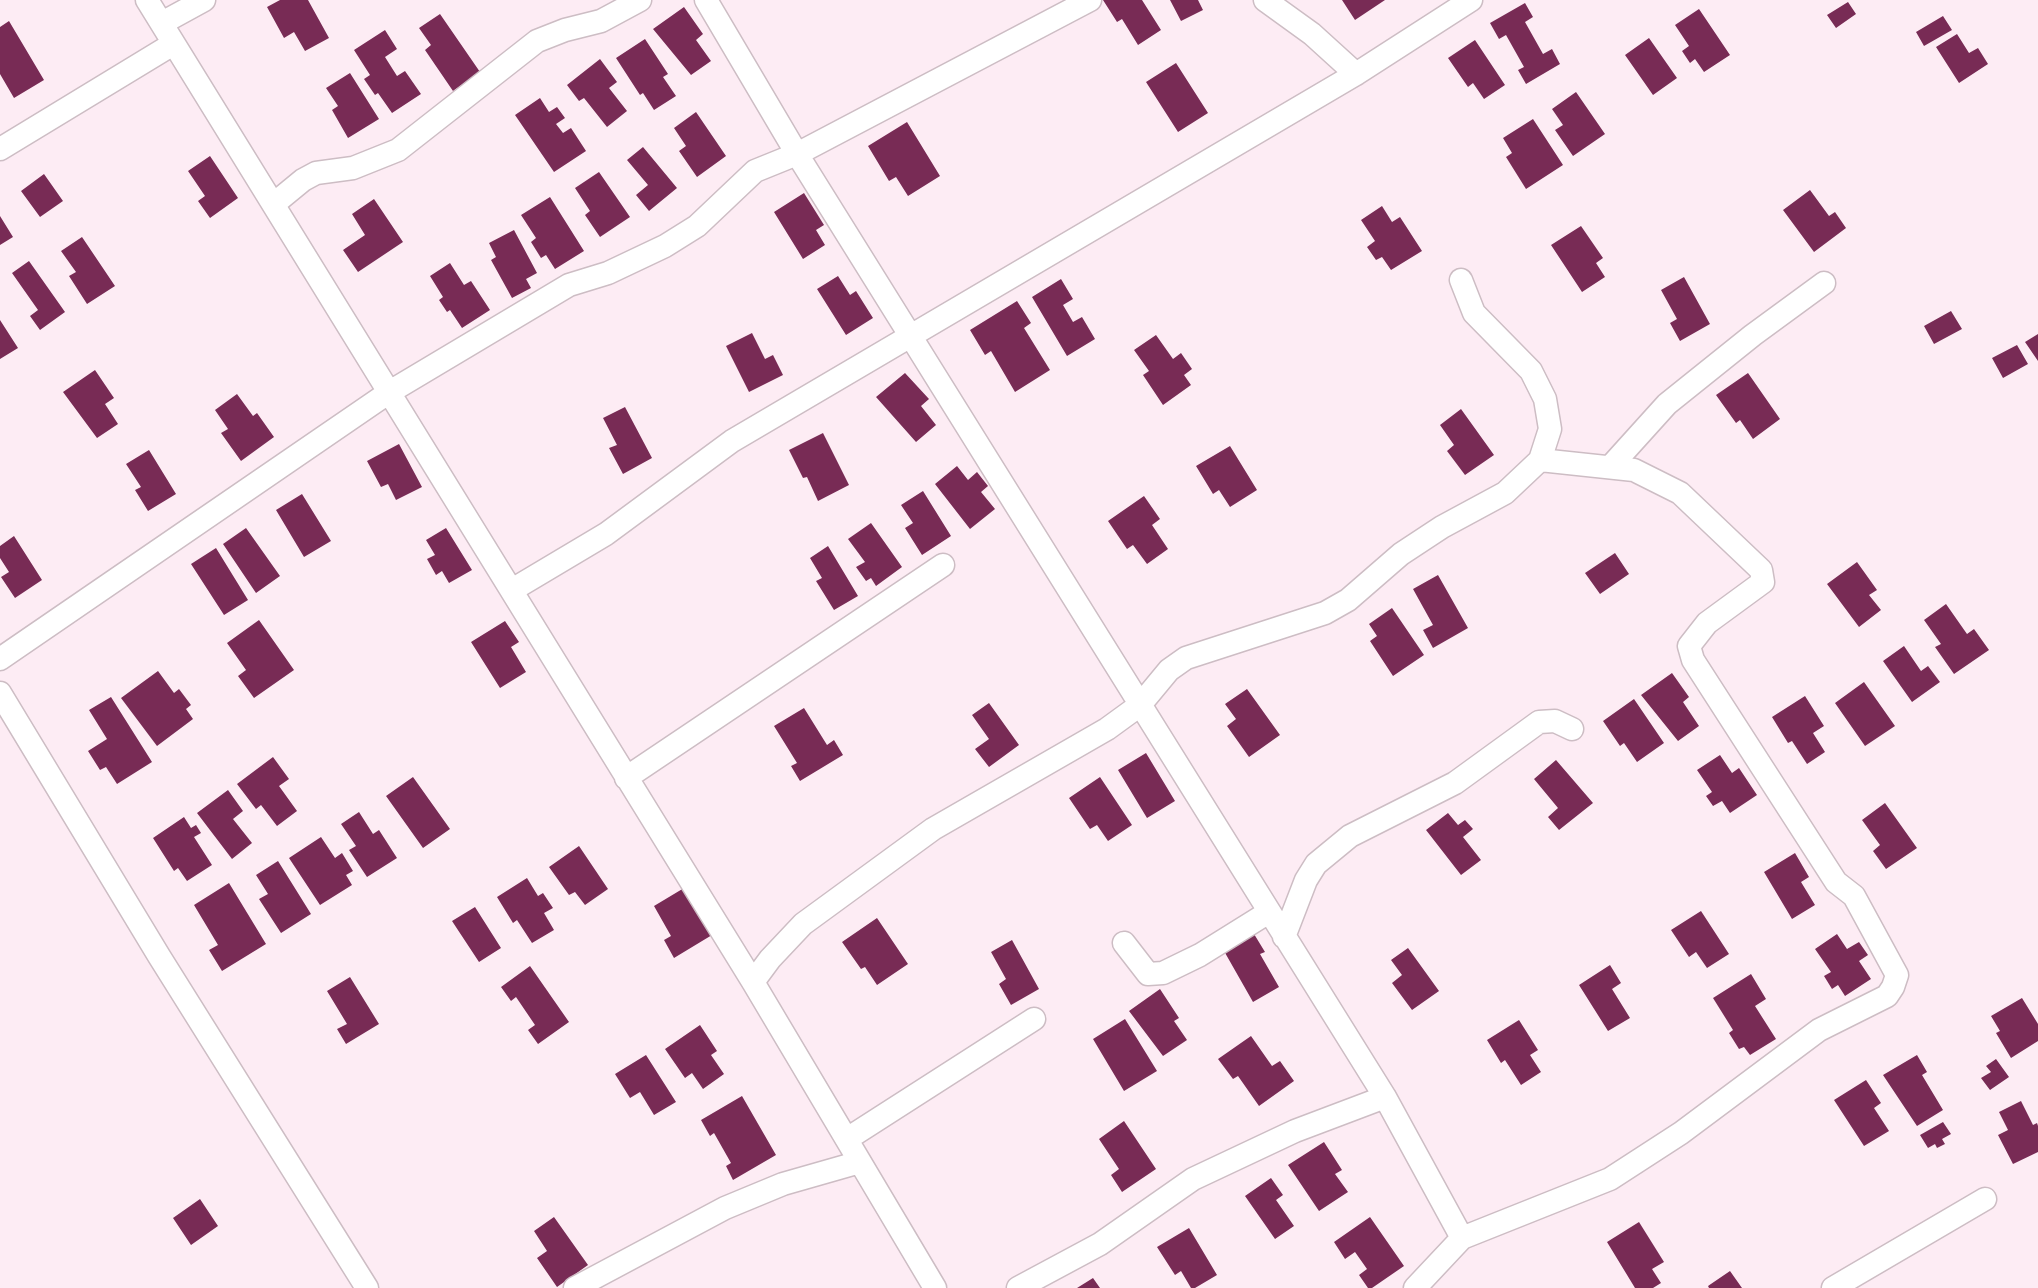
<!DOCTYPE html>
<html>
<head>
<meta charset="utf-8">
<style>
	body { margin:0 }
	canvas { display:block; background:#fdecf4 }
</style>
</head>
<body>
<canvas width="2038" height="1288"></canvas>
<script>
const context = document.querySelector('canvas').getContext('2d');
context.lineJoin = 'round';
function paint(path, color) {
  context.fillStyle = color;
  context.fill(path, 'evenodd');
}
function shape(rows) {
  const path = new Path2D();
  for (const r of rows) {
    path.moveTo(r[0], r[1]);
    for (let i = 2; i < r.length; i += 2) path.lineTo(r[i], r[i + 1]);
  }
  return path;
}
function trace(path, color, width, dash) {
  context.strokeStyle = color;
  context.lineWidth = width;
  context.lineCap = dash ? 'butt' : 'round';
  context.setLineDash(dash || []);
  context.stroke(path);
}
const building = shape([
	[280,0,308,0,329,38,305,51,294,32,284,38,267,7],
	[1103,0,1142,0,1161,30,1138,45,1122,19,1117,22],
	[1170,0,1198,0,1203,10,1181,21],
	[1342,0,1385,0,1355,20],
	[1848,2,1856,14,1836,28,1827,15],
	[1525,3,1533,17,1525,22,1543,54,1552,49,1560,64,1526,84,1518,70,1524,67,1506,35,1499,39,1490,23],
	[684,7,703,34,696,40,711,61,691,75,653,29],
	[1699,9,1730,55,1704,72,1695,59,1690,63,1682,51,1689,46,1675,25],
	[440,14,480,72,453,91,425,50,431,45,419,28],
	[1943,16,1952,30,1924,46,1916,32],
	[9,21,44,80,14,98,0,74,0,27],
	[385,30,397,49,385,57,397,76,405,71,421,94,392,113,378,93,375,95,364,79,370,75,354,50],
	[1957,34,1969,53,1978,48,1988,64,1959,83,1936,47],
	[1649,38,1677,78,1653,95,1625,55],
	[645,39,668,74,663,77,676,96,654,110,643,93,640,95,616,58],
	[1475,40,1505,85,1484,99,1473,83,1468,87,1448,58],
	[600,59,617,82,609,88,627,111,607,127,584,98,579,101,567,85],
	[1176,63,1208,113,1178,132,1146,82],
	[350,73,379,119,348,138,332,110,338,106,326,88],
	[1576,92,1605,134,1573,156,1555,130,1563,125,1552,109],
	[540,98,549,112,557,107,565,118,556,124,563,133,571,128,586,151,554,172,515,115],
	[696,112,726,156,697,177,679,151,686,146,674,128],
	[1533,119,1563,165,1526,189,1506,157,1512,153,1503,138],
	[907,122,940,176,908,196,896,177,889,181,868,146],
	[643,147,677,188,649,211,636,195,648,185,627,160],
	[210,156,238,198,210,218,198,201,205,196,188,171],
	[599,172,630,217,600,237,585,215,590,211,575,188],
	[44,174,63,201,40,217,21,191],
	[1810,190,1829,216,1835,212,1846,228,1814,252,1783,210],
	[804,193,824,225,816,230,825,245,803,259,774,212],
	[550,197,584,251,555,269,546,255,541,258,531,242,536,238,521,215],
	[374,199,403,242,358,272,343,250,365,235,352,214],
	[1382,206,1392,222,1400,217,1422,251,1391,270,1382,257,1376,260,1367,247,1375,241,1361,220],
	[0,216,13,237,0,245],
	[1581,226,1603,258,1596,263,1605,277,1582,292,1551,245],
	[514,230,537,273,526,279,531,288,512,298,491,260,496,257,489,243],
	[82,237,115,286,87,304,69,276,76,272,61,251],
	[29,261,65,312,40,330,30,316,38,310,12,273],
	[450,263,464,285,471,281,490,310,462,328,450,310,447,312,439,300,443,297,430,276],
	[838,276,850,295,856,291,873,318,846,335,817,289],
	[1684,277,1710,324,1680,341,1670,323,1677,319,1661,290],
	[1061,279,1073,299,1063,305,1073,322,1082,317,1095,339,1067,356,1032,297],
	[1017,301,1031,323,1024,328,1050,370,1015,392,991,351,985,355,970,330],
	[1951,311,1962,329,1934,344,1924,326],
	[0,320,18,348,0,359],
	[752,333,765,359,773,355,783,375,749,392,726,346],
	[2038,334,2038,361,2025,342],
	[1156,335,1173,359,1181,353,1192,369,1184,375,1191,385,1163,405,1143,375,1149,371,1134,350],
	[2017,345,2028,364,2003,378,1992,358],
	[95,370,114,398,105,404,118,424,97,438,63,392],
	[905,373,929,399,921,406,936,425,916,442,876,397],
	[1748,373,1780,419,1753,439,1740,420,1736,423,1716,395],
	[237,394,253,416,257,413,274,437,241,461,221,433,228,429,215,410],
	[625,407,652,458,623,474,609,448,617,445,603,418],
	[1461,409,1494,455,1465,475,1447,451,1454,445,1440,425],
	[823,433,849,485,818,501,807,477,803,478,789,450],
	[399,444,422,487,396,500,388,484,381,487,367,461],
	[1230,446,1257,490,1230,507,1219,490,1213,494,1196,466],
	[149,450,176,494,148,511,135,490,141,487,126,464],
	[957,466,968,480,977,472,988,486,981,492,995,509,970,529,935,484],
	[923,491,951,536,922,555,905,528,913,523,901,505],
	[302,494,331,541,304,557,276,510],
	[1144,496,1160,519,1152,525,1168,549,1147,564,1133,545,1127,549,1108,521],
	[871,523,902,567,876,586,871,578,866,581,856,567,865,562,848,539],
	[246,528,280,576,256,593,223,544],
	[446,528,472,570,449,583,442,571,436,575,427,559,435,555,426,540],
	[14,536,42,580,15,598,1,577,9,572,0,558,0,546],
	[828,546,858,596,834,610,816,581,822,578,810,558],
	[216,548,248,600,224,615,191,564],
	[1615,553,1629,574,1600,594,1585,573],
	[1857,562,1877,590,1869,595,1881,610,1859,627,1827,584],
	[1438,575,1468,628,1433,648,1423,630,1433,625,1413,589],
	[1946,604,1967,634,1974,629,1989,650,1954,674,1935,647,1941,644,1924,620],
	[1392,608,1424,655,1393,676,1370,641,1377,636,1369,624],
	[259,620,294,670,254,698,238,676,246,670,227,643],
	[505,621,519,642,511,647,526,672,500,688,471,642],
	[1904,646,1921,671,1928,666,1940,682,1912,702,1883,661],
	[158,671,174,693,179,689,191,705,186,709,193,719,157,746,121,698],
	[1672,673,1689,697,1683,702,1699,726,1678,741,1641,695],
	[1864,682,1895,726,1865,746,1835,703],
	[1247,689,1280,735,1249,757,1227,726,1236,719,1225,704],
	[1805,696,1824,726,1813,733,1825,752,1807,764,1792,741,1788,743,1772,717],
	[111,697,152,762,117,784,106,767,100,770,88,751,107,739,89,710],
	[1634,699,1664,743,1637,762,1624,743,1620,746,1603,721],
	[989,703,1019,745,989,767,975,749,989,739,972,715],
	[804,708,827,745,834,740,843,755,800,781,791,766,797,763,774,726],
	[1146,753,1175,801,1147,818,1118,770],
	[1720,755,1732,773,1739,768,1757,795,1730,813,1722,801,1713,806,1706,796,1712,792,1697,770],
	[273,757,289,779,279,786,297,811,277,826,261,805,256,809,237,784],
	[1556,760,1593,803,1559,830,1548,817,1558,808,1534,779],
	[413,777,450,829,423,848,386,796],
	[1100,777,1132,825,1108,841,1097,825,1090,829,1069,798],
	[228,790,243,811,233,819,252,843,232,859,197,813],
	[1885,803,1917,848,1886,869,1873,851,1880,845,1862,820],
	[359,812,373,834,379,830,397,858,367,877,349,850,356,846,341,824],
	[1448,813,1458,825,1465,820,1473,829,1463,837,1481,860,1461,875,1426,830],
	[184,817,191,828,196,825,201,833,194,837,212,865,187,881,178,868,174,871,153,838],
	[321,837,335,858,342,853,353,871,346,875,352,885,320,905,289,858],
	[579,846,608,889,585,905,575,892,569,895,549,867],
	[1795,853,1809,877,1801,882,1815,905,1792,919,1764,872],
	[278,861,311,914,281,933,259,899,268,894,256,875],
	[527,878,538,896,543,893,553,908,544,913,554,930,532,943,517,920,513,923,497,897],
	[229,883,266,944,222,971,209,950,218,945,194,905],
	[684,888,712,935,674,958,664,940,671,936,654,906],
	[475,907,501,948,479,962,452,921],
	[1701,911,1729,954,1707,968,1696,952,1689,957,1671,930],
	[877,918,908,964,877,985,865,967,861,969,842,942],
	[1254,934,1265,952,1260,954,1279,987,1253,1002,1224,951],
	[1837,934,1847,949,1859,942,1868,955,1859,961,1871,979,1845,996,1838,985,1832,989,1824,976,1831,972,1815,949],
	[1012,940,1039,989,1011,1005,999,984,1006,979,991,952],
	[1408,948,1439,991,1412,1010,1392,983,1402,975,1391,960],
	[1610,965,1621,983,1612,989,1630,1018,1608,1031,1579,985],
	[530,966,569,1022,538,1044,528,1030,535,1025,516,997,511,1001,501,987],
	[1751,974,1766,999,1755,1006,1776,1039,1750,1055,1744,1047,1739,1049,1729,1033,1733,1030,1713,998],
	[350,977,379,1024,346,1044,337,1029,347,1024,327,991],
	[1160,989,1179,1018,1174,1021,1187,1040,1163,1056,1129,1011],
	[2022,998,2038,1024,2038,1041,2011,1058,1996,1033,2000,1031,1991,1016],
	[1125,1019,1157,1071,1124,1091,1093,1039],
	[1519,1020,1538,1050,1530,1055,1541,1072,1521,1085,1505,1060,1501,1063,1487,1040],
	[700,1025,717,1051,711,1055,724,1074,703,1089,692,1073,685,1078,665,1049],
	[1251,1036,1272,1066,1280,1061,1294,1081,1259,1106,1238,1076,1233,1079,1218,1059],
	[646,1055,676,1102,654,1115,640,1092,630,1098,615,1074],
	[1917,1055,1927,1072,1922,1075,1943,1110,1917,1126,1883,1075],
	[1996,1059,2009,1077,1990,1090,1981,1078,1991,1072,1986,1066],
	[1866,1080,1881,1103,1874,1108,1889,1131,1864,1146,1834,1100],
	[742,1096,776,1155,733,1180,726,1166,731,1163,714,1133,710,1136,701,1120],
	[2021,1101,2033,1125,2037,1123,2038,1126,2038,1152,2013,1164,1998,1135,2008,1130,1999,1112],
	[1124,1121,1156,1169,1122,1192,1111,1175,1119,1169,1099,1139],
	[1943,1122,1951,1134,1942,1139,1945,1144,1937,1148,1935,1144,1928,1148,1920,1135],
	[1324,1142,1342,1170,1335,1174,1348,1192,1319,1211,1288,1165],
	[1271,1178,1283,1195,1276,1200,1294,1226,1275,1239,1245,1196],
	[200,1199,218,1226,191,1245,173,1218],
	[554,1217,588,1265,557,1287,537,1258,547,1251,534,1231],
	[1370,1217,1404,1266,1372,1288,1368,1288,1359,1275,1367,1269,1355,1252,1345,1259,1334,1242],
	[1639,1222,1664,1262,1652,1269,1661,1283,1653,1288,1635,1288,1607,1242],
	[1189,1228,1217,1275,1195,1288,1191,1288,1181,1271,1175,1275,1157,1247],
	[1730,1271,1742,1288,1709,1288,1708,1286],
	[1093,1278,1100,1288,1077,1288]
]);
const minor = shape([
	[147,0,753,982,935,1288],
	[706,0,797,154,1385,1097,1462,1238],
	[1265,0,1312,34,1356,74],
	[162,23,204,0],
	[0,149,173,44],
	[275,203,303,180,316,173,353,168,398,150,537,41,565,30,601,21,640,0],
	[1611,466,1667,404,1753,335,1824,283],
	[512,590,606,534,732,441,1356,74,1471,0],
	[0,659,388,393,569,285,608,273,665,246,697,226,755,171,797,154,1090,0],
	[0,693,159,956,367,1288],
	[626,778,943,565],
	[1284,937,1306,880,1316,864,1350,836,1455,783,1539,722,1555,721,1572,729],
	[1124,943,1148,974,1163,973,1200,955,1269,912],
	[753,982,770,959,803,924,933,829,1107,729,1140,705,1169,670,1186,658,1325,613,1348,600,1401,554,1442,527,1505,493,1540,460,1550,429,1545,399,1531,371,1474,313,1461,280],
	[847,1139,1034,1019],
	[575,1288,725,1208,783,1184,860,1162],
	[1018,1288,1100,1244,1193,1179,1295,1131,1385,1097],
	[1415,1288,1462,1238,1610,1179,1681,1133,1819,1030,1887,996,1893,987,1897,975,1854,896,1836,882,1693,660,1689,646,1707,623,1763,582,1761,570,1680,493,1634,470,1540,460],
	[1833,1288,1985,1199]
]);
paint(building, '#782b55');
trace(minor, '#cdbdc4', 25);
trace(minor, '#fff', 22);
</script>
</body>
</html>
